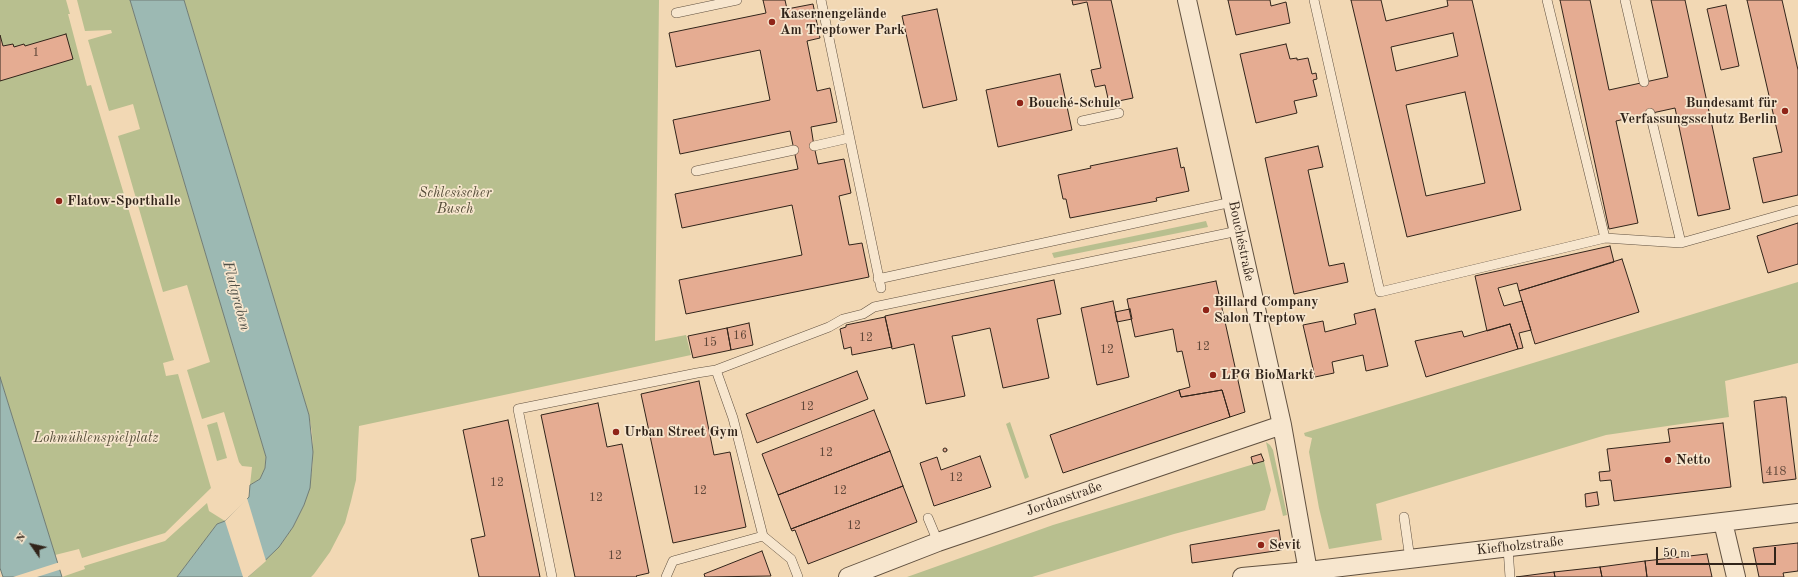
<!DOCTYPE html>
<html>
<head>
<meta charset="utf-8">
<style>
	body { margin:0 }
	#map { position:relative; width:1798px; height:577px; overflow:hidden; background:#f2d8b4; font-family:"Old Standard TT",serif }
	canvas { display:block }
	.north { position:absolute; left:12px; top:525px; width:40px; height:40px; -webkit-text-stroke:3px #f7e6ce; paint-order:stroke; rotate:304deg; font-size:11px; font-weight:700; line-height:16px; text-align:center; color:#31241a }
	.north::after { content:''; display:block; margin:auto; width:14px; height:18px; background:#31241a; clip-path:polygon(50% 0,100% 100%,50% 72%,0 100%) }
	.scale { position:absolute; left:1656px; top:547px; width:120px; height:18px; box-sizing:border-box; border:2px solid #31241a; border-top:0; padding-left:5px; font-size:12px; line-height:14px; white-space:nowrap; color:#31241a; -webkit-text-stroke:3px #f7e6ce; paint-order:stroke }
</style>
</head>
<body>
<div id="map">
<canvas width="1798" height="577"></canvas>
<div class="north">N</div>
<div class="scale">50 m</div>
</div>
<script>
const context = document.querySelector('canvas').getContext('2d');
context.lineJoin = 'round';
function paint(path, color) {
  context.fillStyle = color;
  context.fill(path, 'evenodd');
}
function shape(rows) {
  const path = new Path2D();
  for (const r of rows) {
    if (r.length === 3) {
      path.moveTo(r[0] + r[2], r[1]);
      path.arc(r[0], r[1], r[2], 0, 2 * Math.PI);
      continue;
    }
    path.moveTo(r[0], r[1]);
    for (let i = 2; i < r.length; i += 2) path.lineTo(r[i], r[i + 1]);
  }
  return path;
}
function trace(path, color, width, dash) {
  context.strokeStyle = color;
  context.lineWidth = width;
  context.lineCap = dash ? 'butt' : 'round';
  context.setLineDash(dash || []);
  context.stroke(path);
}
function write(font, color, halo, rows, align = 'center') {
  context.font = font + ' "Old Standard TT",serif';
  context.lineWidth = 3.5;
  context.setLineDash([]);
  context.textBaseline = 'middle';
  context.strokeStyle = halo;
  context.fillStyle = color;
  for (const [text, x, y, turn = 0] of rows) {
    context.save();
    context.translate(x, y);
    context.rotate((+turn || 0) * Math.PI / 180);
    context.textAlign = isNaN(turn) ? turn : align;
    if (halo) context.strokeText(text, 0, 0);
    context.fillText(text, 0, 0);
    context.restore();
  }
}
const green = shape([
	[0,0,66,0,70,14,68,14,87,86,91,85,174,360,163,363,166,376,178,374,211,488,165,533,82,558,79,549,55,555,0,377],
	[77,0,130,0,266,457,265,468,260,479,250,485,252,467,242,466,239,462,224,412,202,419,187,370,210,362,187,285,163,292,118,136,140,129,133,104,109,111,88,40,112,33,111,30,85,31],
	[184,0,659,0,655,341,686,335,691,355,359,426,356,480,351,501,345,523,330,552,314,574,311,577,248,577,279,547,293,527,304,505,312,471,313,452,312,433,309,415],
	[1206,221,1208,227,1054,258,1052,253],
	[1798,282,1798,363,1725,381,1729,417,1606,435,1376,504,1382,540,1329,549,1319,508,1309,452,1312,438,1305,436,1304,433],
	[217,422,227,458,217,461,207,425],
	[1010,422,1029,477,1025,479,1006,424],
	[1266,442,1270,445,1273,450,1287,515,1283,516],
	[1264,461,1271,490,1265,510,1174,534,1032,577,907,577,1053,525],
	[207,503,209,511,225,521,217,524,177,577,62,577,85,569,84,566,165,541]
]);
const water = shape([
	[130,0,184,0,309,415,313,452,310,488,304,505,293,527,279,547,248,577,177,577,217,524,225,521,249,497,250,485,260,479,265,468,266,457,130,0],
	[0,377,62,577,3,577,0,568,0,377]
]);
const pier = shape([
	[247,498,266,561,248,577,243,577,225,521],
	[60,562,62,569,37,577,13,577]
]);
const building = shape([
	[763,0,785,0,787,9,813,4,820,38,807,41,817,91,830,88,837,122,811,127,814,146,818,164,844,159,851,193,839,196,849,245,862,243,869,277,686,314,679,280,802,255,792,205,682,228,675,194,798,169,790,131,680,154,673,120,770,100,760,50,676,67,669,33,766,13,763,0],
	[1072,0,1111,0,1133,98,1109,103,1105,85,1095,87,1091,70,1101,68,1087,2,1073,5,1072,0],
	[1228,0,1270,0,1271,6,1286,2,1290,23,1236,35,1228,0],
	[1351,0,1381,0,1386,21,1448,6,1447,0,1472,0,1521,210,1407,237,1351,0],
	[1453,33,1458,56,1396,71,1391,47,1453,33],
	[1465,92,1485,183,1426,196,1406,105,1465,92],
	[1560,0,1590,0,1609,90,1668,77,1651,0,1685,0,1730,209,1698,216,1675,108,1616,121,1638,223,1609,229,1560,0],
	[1747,0,1782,0,1798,70,1798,195,1763,203,1753,158,1782,152,1747,0],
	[1726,5,1739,66,1721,70,1707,9,1726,5],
	[937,9,957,100,923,108,902,16,937,9],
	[66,34,73,59,0,81,0,35,3,46,13,44,14,47,24,44,25,46,66,34],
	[1286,44,1290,59,1297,58,1297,60,1308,58,1312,74,1316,73,1317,79,1313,80,1317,96,1294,101,1297,113,1256,123,1240,54,1286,44],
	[1060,74,1072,130,998,147,986,90,1060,74],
	[1318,146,1323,167,1308,170,1329,266,1344,263,1348,282,1294,294,1265,158,1318,146],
	[1177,148,1181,168,1184,167,1189,191,1156,198,1157,201,1070,218,1066,199,1063,199,1058,175,1091,168,1090,166,1177,148],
	[1798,223,1798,264,1768,273,1757,236,1798,223],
	[1610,246,1614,262,1519,291,1517,283,1498,288,1504,306,1522,301,1531,330,1519,333,1523,348,1518,349,1510,324,1487,331,1475,276,1610,246],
	[1622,259,1639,312,1535,344,1519,291,1622,259],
	[1054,280,1061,314,1037,319,1049,378,1003,388,990,328,959,335,952,336,965,396,926,404,914,344,892,349,885,316,1054,280],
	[1216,281,1245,412,1230,417,1222,390,1181,397,1179,390,1190,387,1182,351,1177,352,1173,329,1135,337,1127,299,1216,281],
	[1113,301,1129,377,1097,385,1081,308,1113,301],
	[1130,309,1132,319,1117,322,1115,312,1130,309],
	[1375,309,1388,366,1366,371,1363,355,1332,362,1334,373,1315,377,1303,325,1323,321,1325,332,1356,324,1354,314,1375,309],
	[885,317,892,347,852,355,851,347,844,349,840,329,846,327,846,325,885,317],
	[749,323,753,345,731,350,727,328,749,323],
	[1510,324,1518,349,1426,377,1415,341,1462,331,1464,337,1510,324],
	[727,328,731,350,693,358,688,336,727,328],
	[857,371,868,399,757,443,746,414,857,371],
	[699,381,714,455,730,452,746,527,673,543,641,394,699,381],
	[1179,390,1181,397,1222,390,1230,417,1063,473,1050,435,1179,390],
	[1782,397,1786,397,1796,479,1763,483,1754,401,1782,397],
	[598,403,607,447,622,444,649,573,636,576,637,577,575,577,541,415,598,403],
	[874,410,890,451,778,495,762,454,874,410],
	[508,420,540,577,479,577,471,539,485,536,463,430,508,420],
	[1723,423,1731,487,1614,501,1611,480,1600,481,1599,472,1610,471,1607,449,1670,442,1668,429,1723,423],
	[945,450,2],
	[890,451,903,486,791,529,778,495,890,451],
	[1261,454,1264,461,1253,464,1251,457,1261,454],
	[980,456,991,487,934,506,920,463,937,457,941,470,980,456],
	[903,486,917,522,808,564,795,530,792,531,791,529,903,486],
	[1597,492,1599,505,1586,507,1585,494,1597,492],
	[1279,530,1282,550,1192,563,1190,545,1279,530],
	[1798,543,1798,571,1783,573,1784,577,1759,577,1753,548,1798,543],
	[762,551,771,576,705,577,704,574,762,551],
	[1707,554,1712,577,1647,577,1645,561,1707,554],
	[1645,561,1647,577,1602,577,1600,567,1645,561],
	[1600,567,1602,577,1555,577,1554,572,1600,567],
	[1554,572,1555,577,1516,577,1554,572]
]);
const service = shape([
	[821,0,881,288],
	[1314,0,1380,292,1605,238],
	[1547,0,1605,238,1681,243,1798,210],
	[1625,0,1644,82],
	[676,13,737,0],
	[1650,113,1681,243],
	[1082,121,1119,113],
	[814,146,849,138],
	[696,171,794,150],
	[878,279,1232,202],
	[1404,517,1410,559],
	[928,518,938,542],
	[763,536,791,559,798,577],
	[1508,548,1510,577],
	[552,577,518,409,697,373,716,370],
	[666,577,673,561,763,536,733,418,716,370,829,327,843,319,863,314,874,307,1238,231]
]);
const minor = shape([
	[1187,0,1282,425,1309,577],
	[1723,522,1736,577],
	[848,577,938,542,1282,425],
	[1242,577,1308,571,1798,513]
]);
const markers = [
	[772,22,4,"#8f2418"],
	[1020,103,4,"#8f2418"],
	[1785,111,4,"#8f2418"],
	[59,201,4,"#8f2418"],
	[1206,310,4,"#8f2418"],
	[1213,375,4,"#8f2418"],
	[616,432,4,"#8f2418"],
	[1668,460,4,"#8f2418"],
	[1261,545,4,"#8f2418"]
];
const numberNames = [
	["1",36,53],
	["16",740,336],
	["12",866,338],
	["15",710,343],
	["12",1203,347],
	["12",1107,350],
	["12",807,407],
	["12",826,453],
	["418",1776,472],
	["12",956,478],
	["12",497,483],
	["12",700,491],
	["12",840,491],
	["12",596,498],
	["12",854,526],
	["12",615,556]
];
const poiNames = [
	["Kasernengelände",780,14],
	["Am Treptower Park",780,30],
	["Bouché-Schule",1028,103],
	["Bundesamt für",1777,103,"right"],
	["Verfassungsschutz Berlin",1777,119,"right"],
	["Flatow-Sporthalle",67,201],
	["Billard Company",1214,302],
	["Salon Treptow",1214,318],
	["LPG BioMarkt",1221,375],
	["Urban Street Gym",624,432],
	["Netto",1676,460],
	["Sevit",1269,545]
];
const parkNames = [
	["Schlesischer",455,193],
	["Busch",455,209],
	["Lohmühlenspielplatz",96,438]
];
const streetNames = [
	["Bouchéstraße",1241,241,78],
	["Jordanstraße",1064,499,-19],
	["Kiefholzstraße",1520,546,-6]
];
const waterNames = [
	["Flutgraben",236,296,75]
];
paint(green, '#b8bf8f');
paint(water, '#9cb9b3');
trace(water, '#717d76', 1);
paint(pier, '#f2d8b4');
paint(building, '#e5ac92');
trace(building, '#31241a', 1);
trace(service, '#615140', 10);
trace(minor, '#615140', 20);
trace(service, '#f7e6ce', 9);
trace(minor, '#f7e6ce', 18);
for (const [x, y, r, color] of markers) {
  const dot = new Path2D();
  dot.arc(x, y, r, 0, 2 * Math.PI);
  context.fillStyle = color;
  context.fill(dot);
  trace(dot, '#f7e6ce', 1.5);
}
write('12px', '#5e4638', null, numberNames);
write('bold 14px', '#31241a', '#f7e6ce', poiNames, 'left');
write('italic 14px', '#534b37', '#f7e6ce', parkNames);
write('14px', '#31241a', '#f7e6ce', streetNames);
write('italic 15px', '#515148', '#f7e6ce', waterNames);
</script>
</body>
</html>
